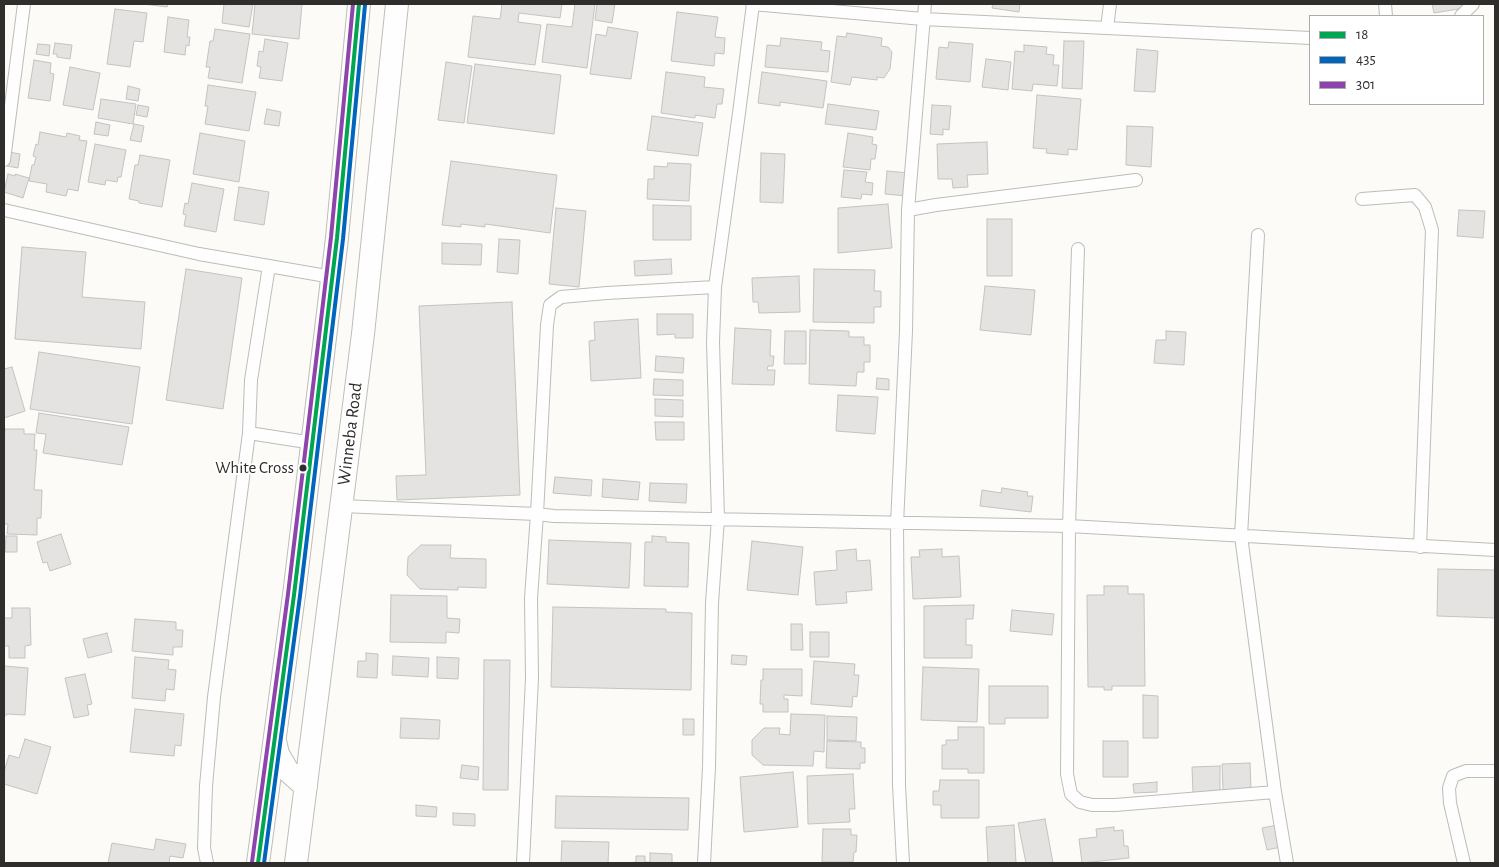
<!DOCTYPE html>
<html>
<head>
<meta charset="utf-8">
<style>
	body { margin:0 }
	#map { position:relative; width:1499px; height:867px; overflow:hidden; background:#fcfbf7; font-family:"Alegreya Sans",sans-serif }
	canvas { display:block }
	.frame { position:absolute; inset:0; border:5px solid #2f2e2c; pointer-events:none }
	.legend { position:absolute; left:1309px; top:15px; width:175px; height:90px; box-sizing:border-box; background:#fff; border:1px solid #acabab; margin:0; padding:6px 9px; list-style:none; font-size:15px; color:#2f2e2c }
	.legend li { display:flex; align-items:center; gap:10px; height:25px }
	.legend b { width:25px; border:1px solid #acabab }
</style>
</head>
<body>
<div id="map">
<canvas width="1499" height="867"></canvas>
<div class="frame"></div>
<ul class="legend">
<li><b style="height:6px;background:#00a651"></b>18</li>
<li><b style="height:6px;background:#0065bd"></b>435</li>
<li><b style="height:6px;background:#8e44ad"></b>301</li>
</ul>
</div>
<script>
const context = document.querySelector('canvas').getContext('2d');
context.lineJoin = 'round';
function paint(path, color) {
  context.fillStyle = color;
  context.fill(path, 'evenodd');
}
function shape(rows) {
  const path = new Path2D();
  for (const r of rows) {
    path.moveTo(r[0], r[1]);
    for (let i = 2; i < r.length; i += 2) path.lineTo(r[i], r[i + 1]);
  }
  return path;
}
function trace(path, color, width, dash) {
  context.strokeStyle = color;
  context.lineWidth = width;
  context.lineCap = dash ? 'butt' : 'round';
  context.setLineDash(dash || []);
  context.stroke(path);
}
function write(font, color, halo, rows, align = 'center') {
  context.font = font + ' "Alegreya Sans",sans-serif';
  context.lineWidth = 4;
  context.setLineDash([]);
  context.textBaseline = 'middle';
  context.strokeStyle = halo;
  context.fillStyle = color;
  for (const [text, x, y, turn = 0] of rows) {
    context.save();
    context.translate(x, y);
    context.rotate((+turn || 0) * Math.PI / 180);
    context.textAlign = isNaN(turn) ? turn : align;
    if (halo) context.strokeText(text, 0, 0);
    context.fillText(text, 0, 0);
    context.restore();
  }
}
const building = shape([
	[143,4,168,4,167,7,143,4],
	[224,4,253,4,249,27,222,23,224,4],
	[255,4,302,4,299,39,252,34,255,4],
	[502,4,562,4,560,18,519,13,518,22,541,25,535,65,468,57,473,16,500,19,502,4],
	[575,4,595,4,587,68,542,62,547,24,572,27,575,4],
	[597,4,615,4,612,23,595,20,597,4],
	[993,4,1020,4,1019,12,992,8,993,4],
	[1432,4,1464,4,1465,8,1434,13,1432,4],
	[115,9,147,13,143,42,134,41,130,67,107,64,115,9],
	[677,12,718,17,715,37,725,38,724,54,715,53,714,66,671,61,677,12],
	[168,17,189,20,187,37,190,37,189,46,186,45,185,55,164,52,168,17],
	[608,27,638,32,631,79,590,74,596,34,606,36,608,27],
	[215,29,250,34,242,83,208,78,210,67,206,67,210,41,213,41,215,29],
	[847,33,882,38,881,46,888,47,892,52,890,69,884,78,877,77,877,80,852,77,850,85,831,82,837,36,846,37,847,33],
	[781,38,822,42,821,50,830,51,828,72,765,67,767,45,780,46,781,38],
	[265,39,288,43,282,81,259,78,261,67,257,66,259,51,263,52,265,39],
	[1064,41,1084,41,1082,89,1062,88,1064,41],
	[949,42,973,44,970,82,936,79,939,47,948,48,949,42],
	[55,43,72,45,70,59,57,57,57,54,53,54,55,43],
	[38,44,50,45,49,56,36,54,38,44],
	[1024,45,1047,47,1046,54,1054,55,1053,65,1059,65,1057,86,1033,84,1032,91,1012,89,1015,51,1024,52,1024,45],
	[1137,49,1158,51,1155,92,1134,91,1137,49],
	[986,59,1011,62,1008,90,982,87,986,59],
	[34,60,51,63,50,73,54,74,50,101,28,98,34,60],
	[446,62,472,66,464,123,438,120,446,62],
	[475,64,561,75,554,134,467,123,475,64],
	[70,67,100,73,93,110,63,105,70,67],
	[666,72,705,77,704,87,724,89,722,104,717,104,715,118,695,115,695,118,661,113,666,72],
	[762,72,827,81,823,108,780,102,780,106,758,103,762,72],
	[208,85,256,92,249,131,205,124,208,106,205,106,208,85],
	[128,86,140,89,138,101,126,99,128,86],
	[1037,95,1081,99,1077,150,1068,149,1068,155,1046,153,1047,149,1033,148,1037,95],
	[101,99,136,104,133,124,98,118,101,99],
	[828,104,879,111,876,130,825,124,828,104],
	[138,105,149,107,147,117,136,115,138,105],
	[932,105,951,106,949,130,943,129,943,135,930,134,932,105],
	[267,109,281,112,279,126,264,124,267,109],
	[652,116,703,123,698,156,647,150,652,116],
	[96,122,110,125,108,136,94,134,96,122],
	[134,124,144,126,141,142,130,140,134,124],
	[1127,126,1153,127,1151,167,1126,165,1127,126],
	[40,132,66,137,67,133,80,136,79,140,87,141,78,191,68,189,66,196,46,192,47,184,29,181,32,165,34,165,36,157,33,156,36,144,38,145,40,132],
	[200,133,245,141,239,182,193,174,200,133],
	[848,133,873,137,872,144,877,145,875,159,871,159,870,170,843,167,848,133],
	[987,142,988,174,967,175,968,187,953,188,952,179,938,179,937,144,987,142],
	[95,144,126,150,121,177,118,177,117,182,106,180,105,185,88,182,95,144],
	[9,152,20,154,18,168,7,166,9,152],
	[761,153,785,154,783,203,760,202,761,153],
	[140,155,170,160,162,207,139,203,139,201,129,199,135,165,138,165,140,155],
	[451,161,557,175,550,233,485,224,485,227,461,224,461,227,442,225,451,161],
	[668,163,691,164,689,201,647,199,648,179,654,179,654,166,667,167,668,163],
	[844,170,867,172,865,182,873,183,872,195,862,194,861,199,841,197,844,170],
	[887,171,909,173,907,196,885,194,887,171],
	[8,174,15,176,15,174,29,178,23,198,4,192,8,174],
	[192,183,224,189,216,232,184,226,186,215,183,214,185,203,188,204,192,183],
	[239,187,269,192,264,225,234,220,239,187],
	[888,204,892,248,838,253,838,208,888,204],
	[653,205,691,206,691,240,653,240,653,205],
	[556,208,586,211,579,287,549,284,556,208],
	[1459,210,1485,211,1483,238,1457,236,1459,210],
	[987,219,1012,219,1012,276,987,276,987,219],
	[499,239,520,240,518,274,497,272,499,239],
	[442,243,482,244,481,265,442,264,442,243],
	[22,247,86,252,82,297,145,302,141,349,15,339,22,247],
	[671,259,672,274,635,276,634,261,671,259],
	[186,269,242,278,223,409,166,400,186,269],
	[814,269,875,270,874,291,881,291,881,307,874,307,874,323,813,322,814,269],
	[799,276,800,312,759,313,758,302,753,302,752,278,799,276],
	[985,286,1035,290,1031,335,980,330,985,286],
	[512,302,520,495,397,500,396,476,426,475,419,306,512,302],
	[657,314,693,314,693,338,675,338,675,334,657,335,657,314],
	[638,319,641,378,591,381,589,341,595,340,594,322,638,319],
	[735,328,771,330,770,356,774,356,773,366,768,366,767,370,775,370,774,385,732,384,735,328],
	[810,330,849,331,849,337,864,337,864,345,870,345,870,362,864,362,864,372,857,372,856,386,809,384,810,330],
	[785,331,806,331,806,364,784,364,785,331],
	[1166,331,1186,332,1184,365,1154,363,1156,340,1166,340,1166,331],
	[39,352,140,367,132,424,30,409,39,352],
	[656,356,684,358,683,373,655,371,656,356],
	[12,367,25,411,4,418,4,369,12,367],
	[877,378,889,379,889,390,876,389,877,378],
	[654,379,683,380,683,396,653,395,654,379],
	[838,395,878,397,875,434,836,431,838,395],
	[655,399,683,400,683,417,655,416,655,399],
	[39,413,129,427,122,465,43,453,46,434,36,433,39,413],
	[655,422,684,422,684,440,656,440,655,422],
	[5,429,24,429,24,434,35,434,34,450,37,450,34,490,42,490,41,518,37,518,37,535,7,534,8,524,4,524,4,439,5,429],
	[555,477,592,480,591,496,553,493,555,477],
	[603,479,640,482,638,500,602,497,603,479],
	[650,483,687,484,686,503,649,501,650,483],
	[1002,488,1028,492,1027,496,1033,496,1031,512,980,506,982,490,1001,493,1002,488],
	[61,534,71,564,50,571,47,562,43,563,37,542,61,534],
	[6,536,17,536,17,552,5,552,6,536],
	[652,536,666,537,666,542,689,543,688,587,644,586,645,542,652,542,652,536],
	[549,540,631,543,629,588,547,584,549,540],
	[752,541,803,547,798,595,747,590,752,541],
	[421,545,451,545,450,558,486,559,486,588,458,587,458,590,420,589,407,575,408,557,421,545],
	[856,549,857,561,870,560,872,590,846,592,847,603,816,605,814,572,837,570,836,551,856,549],
	[942,549,942,557,959,556,961,597,913,599,911,557,920,557,919,550,942,549],
	[1438,569,1495,570,1495,618,1437,616,1438,569],
	[1104,586,1128,586,1128,594,1144,594,1145,686,1112,686,1112,690,1104,690,1104,687,1088,687,1087,595,1104,595,1104,586],
	[391,595,447,596,447,618,460,619,459,633,446,632,446,643,390,642,391,595],
	[974,605,973,619,966,619,966,645,972,645,972,658,924,658,924,606,974,605],
	[553,607,666,609,666,612,692,613,691,690,551,687,553,607],
	[12,608,30,608,31,645,25,646,25,658,9,658,9,646,4,646,4,618,12,618,12,608],
	[1012,610,1054,614,1052,635,1010,631,1012,610],
	[135,619,176,622,176,630,183,630,182,647,173,647,173,655,132,651,135,619],
	[791,624,802,624,803,650,791,650,791,624],
	[810,632,829,632,829,657,810,657,810,632],
	[107,633,112,652,88,658,83,639,107,633],
	[366,653,378,654,377,678,357,677,358,661,366,661,366,653],
	[732,655,747,656,746,665,731,664,732,655],
	[393,656,429,658,428,677,392,675,393,656],
	[135,657,169,660,168,669,176,670,174,690,166,689,165,701,132,698,135,657],
	[437,657,459,658,458,679,437,678,437,657],
	[484,660,510,660,508,790,483,790,484,660],
	[814,661,855,664,854,675,859,675,857,697,853,696,852,707,811,704,814,661],
	[4,666,28,668,25,715,7,714,7,715,4,715,4,666],
	[923,667,979,669,977,722,921,720,923,667],
	[763,669,802,669,802,696,784,695,784,699,788,699,788,712,763,712,763,704,760,704,761,680,763,680,763,669],
	[85,674,92,704,87,705,89,715,74,718,65,678,85,674],
	[989,686,1048,686,1048,718,1005,718,1005,724,989,724,989,686],
	[1143,695,1158,696,1158,738,1143,738,1143,695],
	[135,709,184,714,181,746,175,745,174,756,130,752,135,709],
	[791,714,825,715,824,752,814,751,813,766,763,765,752,755,752,740,764,728,780,728,779,734,790,735,791,714],
	[827,716,857,717,856,741,827,740,827,716],
	[401,718,440,720,439,739,400,738,401,718],
	[683,719,694,719,694,735,683,735,683,719],
	[958,727,984,727,984,773,968,773,968,769,942,769,942,745,946,745,946,740,958,740,958,727],
	[25,739,51,747,37,794,4,784,4,772,9,755,19,758,25,739],
	[827,741,861,742,861,748,865,748,865,763,860,763,860,769,826,768,827,741],
	[1103,741,1128,741,1128,777,1103,777,1103,741],
	[1250,763,1251,789,1223,790,1222,764,1250,763],
	[462,765,479,767,478,780,460,778,462,765],
	[1220,766,1220,793,1193,793,1192,767,1220,766],
	[793,772,798,827,744,832,740,777,793,772],
	[853,774,855,809,849,809,850,822,808,824,807,776,853,774],
	[940,780,979,780,979,818,941,818,941,805,933,805,933,791,939,791,940,780],
	[1157,782,1157,792,1134,793,1133,784,1157,782],
	[556,796,689,798,688,830,555,828,556,796],
	[416,805,437,807,436,817,416,816,416,805],
	[453,813,475,814,475,826,453,825,453,813],
	[1045,819,1053,863,1026,863,1018,823,1045,819],
	[1014,825,1016,863,988,863,986,827,1014,825],
	[1277,825,1281,847,1267,850,1262,828,1277,825],
	[1114,827,1114,831,1123,830,1124,846,1128,846,1129,858,1082,863,1079,839,1097,837,1096,829,1114,827],
	[823,829,851,829,851,835,857,835,856,852,854,852,853,862,822,862,823,829],
	[156,839,186,844,183,858,170,856,169,863,108,863,112,843,154,850,156,839],
	[562,841,609,842,608,863,561,863,562,841],
	[650,853,672,854,672,863,628,863,636,862,636,856,645,856,645,862,650,862,650,853]
]);
const street = shape([
	[752,4,923,19,1310,38],
	[1385,4,1386,16],
	[1461,16,1473,4],
	[1107,28,1110,4],
	[4,160,24,4],
	[1362,199,1415,195,1425,207,1432,230,1420,547],
	[4,210,199,254,269,266,251,380,249,433,214,697,206,786,204,848,207,863],
	[908,210,936,205,1136,180],
	[1258,235,1241,536,1275,792,1287,863],
	[1078,249,1069,526,1067,774,1071,794,1080,802,1092,805,1115,805,1275,792],
	[269,266,332,277],
	[249,433,313,443],
	[341,506,537,514,554,516,1069,526,1495,550],
	[523,863,532,678,531,598,537,514,547,325,550,305,561,297,607,293,715,287],
	[704,863,709,767,712,603,718,518,713,342,715,287,739,113,753,4],
	[903,863,899,785,897,524,906,331,908,210,925,4],
	[1464,863,1450,803,1449,788,1453,776,1466,771,1495,771]
]);
const highway = shape([
	[275,741,278,754,288,771,306,787],
	[258,863,294,595,337,238,359,4],
	[296,863,363,334,397,4]
]);
const bus1 = shape([
	[258,863,294,595,337,238,359,4]
]);
const bus2 = shape([
	[264,863,300,596,343,239,365,5]
]);
const bus3 = shape([
	[252,862,288,594,331,237,353,4]
]);
const markers = [
	[303,468,4.5,"#2f2e2c"]
];
const busNames = [
	["White Cross",294,468]
];
const streetNames = [
	["Winneba Road",350,434,-83]
];
paint(building, '#e4e3e2');
trace(building, '#c3c3c2', 1);
trace(street, '#bcbcb9', 14);
trace(highway, '#bcbcb9', 24);
trace(street, '#fffefe', 12);
trace(highway, '#fffefe', 22);
trace(bus1, '#00a651', 4);
trace(bus2, '#0065bd', 4);
trace(bus3, '#8e44ad', 4);
for (const [x, y, r, color] of markers) {
  const dot = new Path2D();
  dot.arc(x, y, r, 0, 2 * Math.PI);
  context.fillStyle = color;
  context.fill(dot);
  trace(dot, '#fff', 2);
}
write('17px', '#2f2e2c', '#fff', busNames, 'right');
write('18px', '#2f2e2c', '#fff', streetNames);
</script>
</body>
</html>
